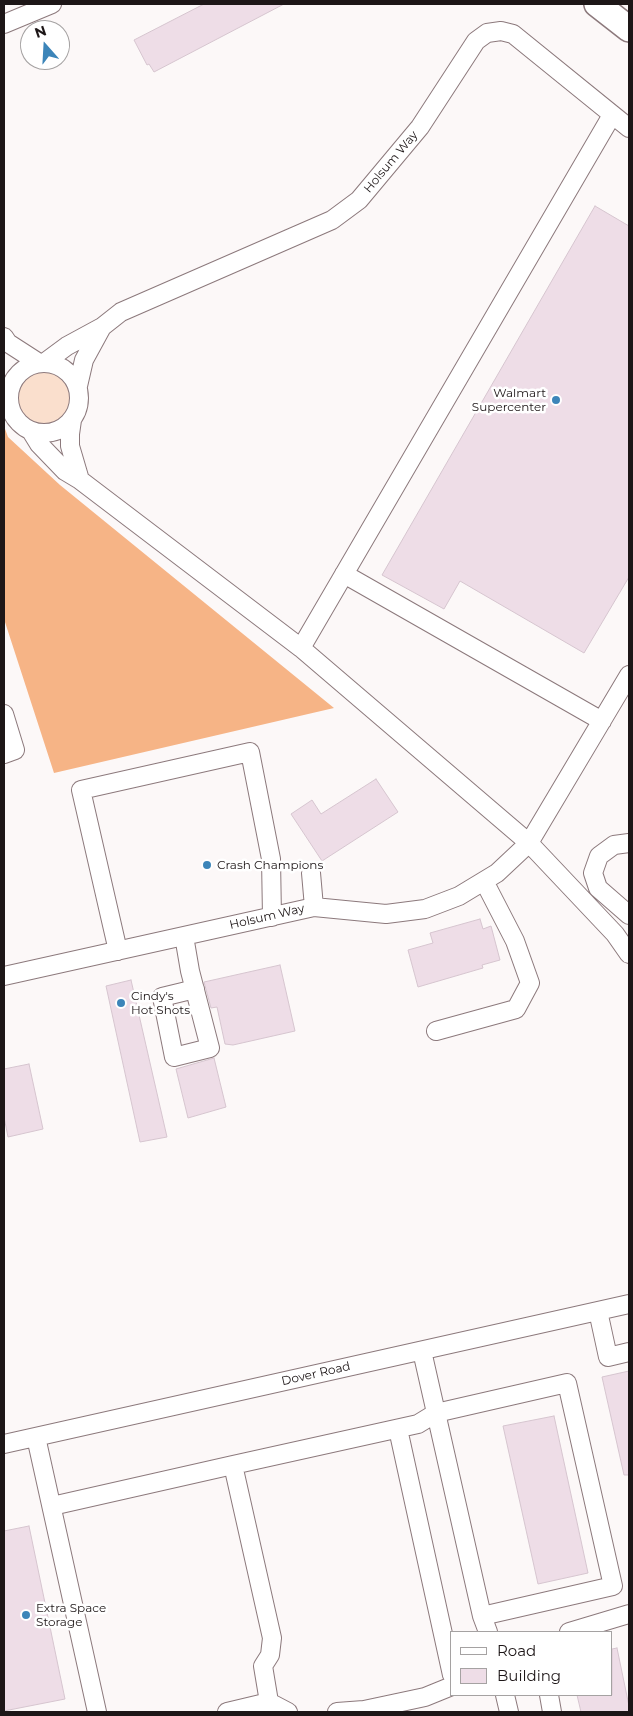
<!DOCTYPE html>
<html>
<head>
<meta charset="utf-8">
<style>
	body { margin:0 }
	#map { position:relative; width:633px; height:1716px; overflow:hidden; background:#fcf8f8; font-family:Montserrat,sans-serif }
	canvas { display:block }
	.frame { position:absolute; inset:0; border:5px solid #1d1617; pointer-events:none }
	.legend { position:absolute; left:450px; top:1631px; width:162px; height:65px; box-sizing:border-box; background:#fff; border:1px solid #a5a2a2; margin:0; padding:6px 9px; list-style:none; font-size:15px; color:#1d1617 }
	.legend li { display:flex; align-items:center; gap:10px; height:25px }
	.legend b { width:25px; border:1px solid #a5a2a2 }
	.north { position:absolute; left:20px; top:20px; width:50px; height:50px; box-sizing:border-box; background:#fff; border:1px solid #a5a2a2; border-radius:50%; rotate:341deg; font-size:14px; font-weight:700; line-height:20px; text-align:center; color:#1d1617 }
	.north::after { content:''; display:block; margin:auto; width:18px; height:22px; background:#3c85b9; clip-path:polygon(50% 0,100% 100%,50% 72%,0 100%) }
</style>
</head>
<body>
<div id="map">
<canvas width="633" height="1716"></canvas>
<div class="frame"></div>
<ul class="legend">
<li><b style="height:6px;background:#fff"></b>Road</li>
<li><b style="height:14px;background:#eedde7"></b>Building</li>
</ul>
<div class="north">N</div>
</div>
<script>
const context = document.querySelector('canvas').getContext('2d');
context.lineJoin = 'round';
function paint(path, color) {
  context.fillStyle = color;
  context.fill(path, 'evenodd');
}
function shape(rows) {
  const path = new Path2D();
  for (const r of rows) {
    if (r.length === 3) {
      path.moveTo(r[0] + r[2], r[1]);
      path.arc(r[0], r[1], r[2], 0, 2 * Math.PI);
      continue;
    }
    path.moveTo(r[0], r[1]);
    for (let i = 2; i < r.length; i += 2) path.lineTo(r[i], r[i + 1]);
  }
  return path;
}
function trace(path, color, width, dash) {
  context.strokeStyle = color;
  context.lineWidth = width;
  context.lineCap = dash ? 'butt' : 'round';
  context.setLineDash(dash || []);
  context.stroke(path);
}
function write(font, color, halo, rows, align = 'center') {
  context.font = font + ' Montserrat,sans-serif';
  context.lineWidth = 5;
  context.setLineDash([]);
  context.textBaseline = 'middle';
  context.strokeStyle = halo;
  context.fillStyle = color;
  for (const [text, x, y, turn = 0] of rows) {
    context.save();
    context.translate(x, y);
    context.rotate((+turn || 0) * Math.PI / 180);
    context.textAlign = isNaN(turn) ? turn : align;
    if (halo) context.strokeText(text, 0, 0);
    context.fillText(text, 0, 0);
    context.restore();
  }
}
const green = shape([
	[44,398,27]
]);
const forest = shape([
	[4,426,8,437,60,485,334,708,54,773,4,619]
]);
const building = shape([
	[204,4,284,4,154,72,149,64,147,65,134,40,204,4],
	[595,206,629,226,629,577,584,653,460,581,444,609,382,575,595,206],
	[376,779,398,812,322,861,291,814,312,800,321,814,376,779],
	[480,919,483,929,491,926,500,960,482,965,483,968,418,987,408,950,433,943,430,933,480,919],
	[280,965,295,1031,233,1045,225,1044,217,1007,211,1008,204,982,280,965],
	[131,980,167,1137,140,1142,106,986,131,980],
	[214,1058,226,1107,188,1118,176,1069,214,1058],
	[29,1064,43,1129,8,1137,4,1117,4,1069,29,1064],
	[629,1371,629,1475,624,1475,602,1377,629,1371],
	[554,1416,588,1573,538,1584,503,1426,554,1416],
	[29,1526,65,1699,4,1711,4,1531,29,1526],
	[617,1648,629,1706,629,1712,581,1712,577,1695,612,1695,612,1649,617,1648]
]);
const minor = shape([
	[4,24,52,4],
	[4,337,8,343,39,363],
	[44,398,35],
	[44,363,67,346,102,327,121,312,332,220,359,200,420,127,476,41,487,33,501,31,513,34,629,128],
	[78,386,84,360,102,327],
	[72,420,70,434,70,446,80,480],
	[31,431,39,444,65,471,80,480,301,648,529,843,615,934,629,954],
	[344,574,602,721],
	[301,648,612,115],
	[4,714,15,750,4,754],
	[629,843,614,845,599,856,593,873,598,888,629,915],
	[311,873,314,907],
	[184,936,190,971,210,1048,174,1057,162,997,195,989],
	[118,951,81,790,250,752,271,859,272,917],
	[4,976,314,907,386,914,425,909,459,896,497,873,529,843,629,675],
	[436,1031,516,1009,530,983,515,941,484,881],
	[598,1311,608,1357,629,1352],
	[422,1351,482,1616,488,1632],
	[398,1429,452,1675],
	[36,1437,97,1712],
	[4,1444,629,1304],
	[233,1465,418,1424,436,1413,567,1383,613,1586,482,1616],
	[52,1506,233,1465,272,1638,270,1655,263,1666,269,1702,227,1712],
	[569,1632,629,1614],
	[505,1695,509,1712],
	[549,1695,552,1712],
	[269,1702,288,1712],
	[337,1712,364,1710,425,1697,452,1686]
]);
const highway = shape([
	[597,4,629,29]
]);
const markers = [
	[556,400,5,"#3c85b9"],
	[207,865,5,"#3c85b9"],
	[121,1003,5,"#3c85b9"],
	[26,1615,5,"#3c85b9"]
];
const streetNames = [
	["Holsum Way",391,162,-50],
	["Holsum Way",267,917,-13],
	["Dover Road",316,1374,-13]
];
const poiNames = [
	["Walmart",546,393,"right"],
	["Supercenter",546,407,"right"],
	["Crash Champions",217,865],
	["Cindy's",131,996],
	["Hot Shots",131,1010],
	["Extra Space",36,1608],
	["Storage",36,1622]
];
paint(green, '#fadfcd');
paint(forest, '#f6b486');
paint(building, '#eedde7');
trace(building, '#d6c5cf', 1);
trace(minor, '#8c797c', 20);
trace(highway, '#8c797c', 28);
trace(minor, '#fff', 18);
trace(highway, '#fff', 25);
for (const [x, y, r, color] of markers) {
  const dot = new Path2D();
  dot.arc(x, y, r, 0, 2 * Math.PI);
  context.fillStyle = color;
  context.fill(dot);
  trace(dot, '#fff', 2);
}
write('12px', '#1d1617', '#fff', streetNames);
write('12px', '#1d1617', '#fff', poiNames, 'left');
</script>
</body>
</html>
